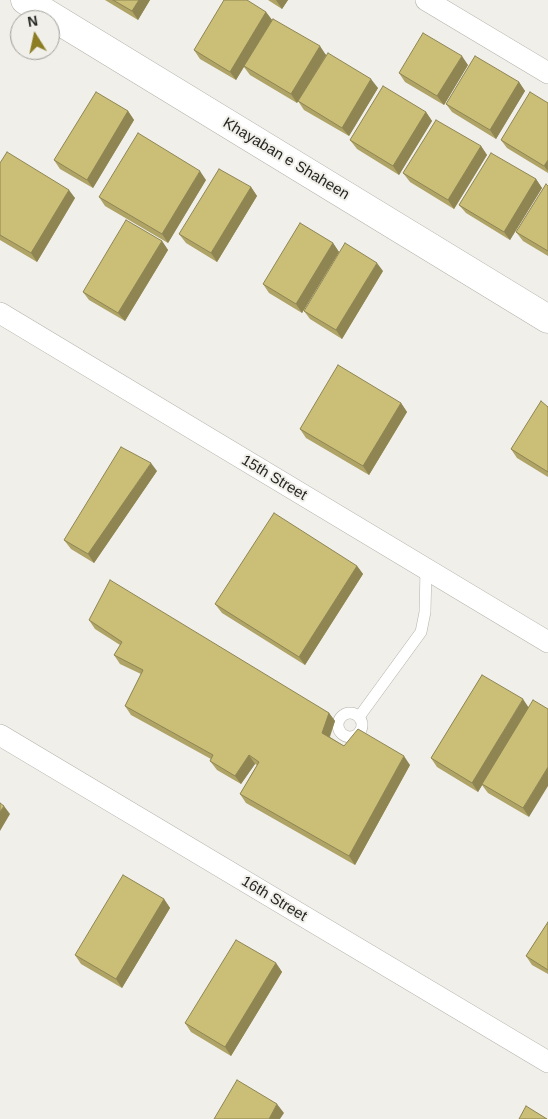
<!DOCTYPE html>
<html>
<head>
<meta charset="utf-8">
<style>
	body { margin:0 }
	#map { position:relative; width:548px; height:1119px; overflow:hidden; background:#f0efe9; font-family:Helvetica,sans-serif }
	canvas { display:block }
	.north { position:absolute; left:10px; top:10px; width:50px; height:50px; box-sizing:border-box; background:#f0efe9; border:1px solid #9f9f9a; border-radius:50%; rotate:350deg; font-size:14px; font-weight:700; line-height:20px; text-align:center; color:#262623 }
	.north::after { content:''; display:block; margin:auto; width:18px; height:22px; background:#8c7d23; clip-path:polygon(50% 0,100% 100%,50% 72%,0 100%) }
</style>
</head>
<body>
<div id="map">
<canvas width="548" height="1119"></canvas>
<div class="north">N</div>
</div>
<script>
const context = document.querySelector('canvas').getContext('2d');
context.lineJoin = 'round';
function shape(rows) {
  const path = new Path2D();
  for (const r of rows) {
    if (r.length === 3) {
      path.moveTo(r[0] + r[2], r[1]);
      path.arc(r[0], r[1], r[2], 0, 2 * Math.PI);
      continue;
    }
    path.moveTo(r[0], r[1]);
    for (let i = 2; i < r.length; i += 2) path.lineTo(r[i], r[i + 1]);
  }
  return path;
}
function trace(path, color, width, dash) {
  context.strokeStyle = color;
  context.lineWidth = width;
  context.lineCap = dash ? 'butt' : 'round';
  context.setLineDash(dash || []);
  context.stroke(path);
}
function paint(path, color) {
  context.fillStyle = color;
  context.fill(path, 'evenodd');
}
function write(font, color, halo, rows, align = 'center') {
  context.font = font + ' Helvetica,sans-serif';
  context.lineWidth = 4;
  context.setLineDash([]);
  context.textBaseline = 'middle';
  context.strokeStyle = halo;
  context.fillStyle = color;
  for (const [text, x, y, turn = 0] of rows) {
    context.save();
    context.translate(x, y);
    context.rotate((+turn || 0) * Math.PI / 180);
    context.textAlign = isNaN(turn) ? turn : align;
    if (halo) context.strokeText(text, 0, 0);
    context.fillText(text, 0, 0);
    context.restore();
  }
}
const service = shape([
	[350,725,12],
	[359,717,421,632,425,612,426,569]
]);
const minor = shape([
	[426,0,548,73],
	[0,313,548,642],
	[0,735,548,1062]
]);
const secondary = shape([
	[25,0,548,319]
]);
const wall = shape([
	[105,0,150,0,138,20],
	[268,0,288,0,282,9],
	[266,12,272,20,378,88,349,136,304,110,298,101,297,103,250,75,244,67,236,80,200,59,194,50],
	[468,65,444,105,405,82,399,73],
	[519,82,525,91,496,139,452,112,446,104],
	[548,103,548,173,507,148,501,140],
	[128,111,134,120,93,188,60,169,54,160],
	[426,112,432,121,399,175,357,149,350,140],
	[481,146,487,155,454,209,410,182,403,173],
	[0,163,75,198,37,262,0,240],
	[536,179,542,188,510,240,466,213,459,205],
	[206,180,168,243,105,206,99,197],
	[548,186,548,256,523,241,516,232],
	[251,187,257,196,217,262,186,243,179,234],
	[162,241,168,250,125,321,89,300,83,292],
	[333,243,339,252,302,313,269,293,263,284],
	[383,271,342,339,310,319,304,311],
	[401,403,407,412,369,475,306,438,300,429],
	[548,407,548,477,517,458,511,449],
	[157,471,94,563,71,549,64,540],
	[357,566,363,574,305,665,222,613,215,604],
	[89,620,329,713,335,721,330,737,344,746,410,765,355,865,246,803,240,794,257,765,255,764,241,784,217,770,210,761,211,759,131,715,125,706,141,674,120,664,114,655,120,645,95,629],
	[482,675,529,817,488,793,482,785,478,792,437,767,431,758],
	[164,899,170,908,122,988,81,964,75,955],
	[548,922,548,974,532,965,526,956],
	[276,963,282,972,231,1056,191,1032,185,1023]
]);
const shadedWall = shape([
	[139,0,150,0,138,20,132,11],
	[276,0,288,0,282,9],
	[266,12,272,20,236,80,230,72],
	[320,46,326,55,297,103,291,94],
	[462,56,468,65,444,105,437,96],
	[371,79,378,88,349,136,342,128],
	[519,82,525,91,496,139,490,130],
	[128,111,134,120,93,188,87,180],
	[426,112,432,121,399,175,393,166],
	[481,146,487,155,454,209,448,200],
	[548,160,548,171,544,166],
	[200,171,206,180,168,243,162,234],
	[536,179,542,188,510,240,504,232],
	[251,187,257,196,217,262,211,253],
	[69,190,75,198,37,262,31,253],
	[162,241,168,250,125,321,118,313],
	[333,243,339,252,302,313,296,304],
	[377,263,383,271,342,339,336,330],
	[401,403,407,412,369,475,363,466],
	[151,463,157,471,94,563,88,554],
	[357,566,363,574,305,665,299,657],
	[523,699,529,708,478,792,472,783],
	[329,713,335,721,328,741,322,733],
	[249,755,255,764,241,784,235,776],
	[404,756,410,765,355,865,349,856],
	[548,767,548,786,529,817,523,808],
	[4,806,10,814,0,831,0,812],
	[164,899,170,908,122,988,116,979],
	[276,963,282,972,231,1056,225,1047],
	[277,1104,284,1113,280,1119,269,1119]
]);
const building = shape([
	[113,0,139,0,132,11,113,0],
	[224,0,247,0,266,12,230,72,194,50,224,0],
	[273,19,320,46,291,94,244,66,273,19],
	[423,33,462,56,437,96,399,73,423,33],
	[328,53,371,79,342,128,298,101,328,53],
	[475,56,519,82,490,130,446,104,475,56],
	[383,86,426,112,393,166,350,140,383,86],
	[96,92,128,111,87,180,54,160,96,92],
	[530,92,548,103,548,160,544,166,501,140,530,92],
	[436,120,481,146,448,200,403,173,436,120],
	[138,133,200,171,162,234,99,197,138,133],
	[7,152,69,190,31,253,0,235,0,163,7,152],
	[491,153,536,179,504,232,459,205,491,153],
	[219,169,251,187,211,253,179,234,219,169],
	[546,184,548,186,548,251,516,232,546,184],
	[126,220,162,241,118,313,83,292,126,220],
	[300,223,333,243,296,304,263,284,300,223],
	[345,243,377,263,336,330,304,311,345,243],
	[338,365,401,403,363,466,300,429,338,365],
	[541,401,548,407,548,472,511,449,541,401],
	[121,447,151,463,88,554,64,540,121,447],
	[274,513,357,566,299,657,215,604,274,513],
	[110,580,329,713,322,733,344,746,358,729,404,756,349,856,240,794,259,762,249,755,235,776,210,761,213,755,125,706,143,670,114,655,122,642,89,620,110,580],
	[482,675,523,699,472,783,431,758,482,675],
	[533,700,548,709,548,767,523,808,482,784,533,700],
	[0,803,4,806,0,812,0,803],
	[123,875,164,899,116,979,75,955,123,875],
	[548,922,548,970,526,956,548,922],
	[236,940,276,963,225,1047,185,1023,236,940],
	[237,1080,277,1104,269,1119,214,1119,237,1080],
	[526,1106,547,1119,519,1119,526,1106]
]);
const streetNames = [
	["Khayaban e Shaheen",286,159,31],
	["15th Street",274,478,31],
	["16th Street",274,899,31]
];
trace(service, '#b3b2ab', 12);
trace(minor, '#b3b2ab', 22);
trace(secondary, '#b3b2ab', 29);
trace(service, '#fff', 11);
trace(minor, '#fff', 21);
trace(secondary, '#fff', 28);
paint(wall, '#afa366');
paint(shadedWall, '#8e8553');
paint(building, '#cbbe77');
trace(building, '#8e8553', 1);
write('15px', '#262623', '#f0efe9', streetNames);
</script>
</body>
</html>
